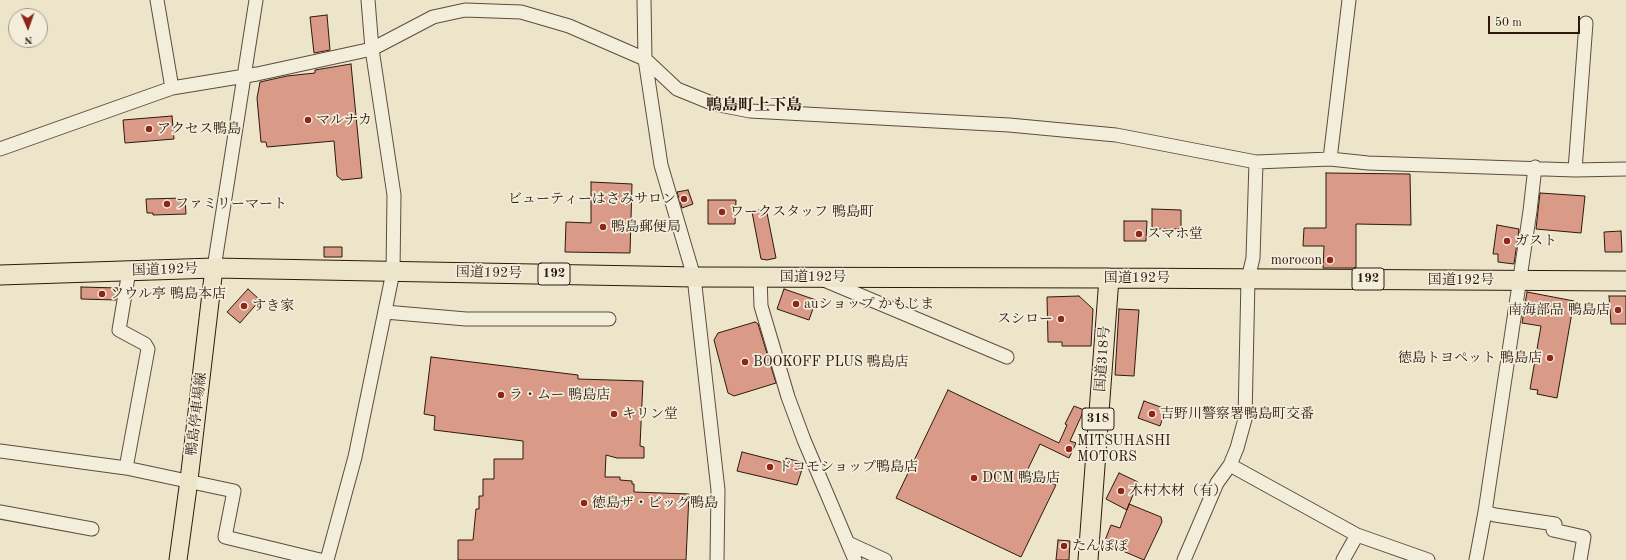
<!DOCTYPE html>
<html>
<head>
<meta charset="utf-8">
<style>
	body { margin:0 }
	#map { position:relative; width:1626px; height:560px; overflow:hidden; background:#ede5c9; font-family:"Old Standard TT",serif }
	canvas { display:block }
	.north { position:absolute; left:8px; top:8px; width:40px; height:40px; box-sizing:border-box; background:#f3eedc; border:1px solid #a49889; border-radius:50%; rotate:178deg; font-size:11px; font-weight:700; line-height:16px; text-align:center; color:#2e180d }
	.north::after { content:''; display:block; margin:auto; width:14px; height:18px; background:#8f2418; clip-path:polygon(50% 0,100% 100%,50% 72%,0 100%) }
	.scale { position:absolute; left:1488px; top:16px; width:92px; height:18px; box-sizing:border-box; border:2px solid #2e180d; border-top:0; padding-left:5px; font-size:12px; line-height:14px; white-space:nowrap; color:#2e180d; -webkit-text-stroke:3px #f3eedc; paint-order:stroke }
</style>
</head>
<body>
<div id="map">
<canvas width="1626" height="560"></canvas>
<div class="north">N</div>
<div class="scale">50 m</div>
</div>
<script>
const context = document.querySelector('canvas').getContext('2d');
context.lineJoin = 'round';
function paint(path, color) {
  context.fillStyle = color;
  context.fill(path, 'evenodd');
}
function shape(rows) {
  const path = new Path2D();
  for (const r of rows) {
    path.moveTo(r[0], r[1]);
    for (let i = 2; i < r.length; i += 2) path.lineTo(r[i], r[i + 1]);
  }
  return path;
}
function trace(path, color, width, dash) {
  context.strokeStyle = color;
  context.lineWidth = width;
  context.lineCap = dash ? 'butt' : 'round';
  context.setLineDash(dash || []);
  context.stroke(path);
}
function write(font, color, halo, rows, align = 'center') {
  context.font = font + ' "Old Standard TT","Noto Serif JP",serif';
  context.lineWidth = 3.5;
  context.setLineDash([]);
  context.textBaseline = 'middle';
  context.strokeStyle = halo;
  context.fillStyle = color;
  for (const [text, x, y, turn = 0] of rows) {
    context.save();
    context.translate(x, y);
    context.rotate((+turn || 0) * Math.PI / 180);
    context.textAlign = isNaN(turn) ? turn : align;
    if (halo) context.strokeText(text, 0, 0);
    context.fillText(text, 0, 0);
    context.restore();
  }
}
const building = shape([
	[327,15,330,50,314,53,310,17,327,15],
	[351,64,362,178,342,180,337,176,334,141,267,147,266,142,261,142,257,98,260,82,287,76,315,73,315,70,351,64],
	[172,116,174,139,125,143,123,120,172,116],
	[1326,173,1410,174,1411,225,1356,224,1356,268,1323,268,1324,246,1303,246,1304,228,1326,228,1326,173],
	[591,182,632,184,630,253,565,252,566,222,591,223,591,182],
	[688,190,693,204,682,208,677,192,688,190],
	[1540,193,1585,196,1581,233,1536,229,1540,193],
	[185,198,186,214,153,215,153,213,147,213,146,199,185,198],
	[708,200,736,200,735,224,708,224,708,200],
	[766,208,776,258,767,260,761,259,752,212,766,208],
	[1152,209,1181,210,1181,229,1152,229,1152,209],
	[1124,221,1147,221,1146,241,1124,241,1124,221],
	[1497,225,1519,229,1514,264,1498,262,1498,254,1493,254,1497,225],
	[1621,231,1622,252,1605,252,1604,232,1621,231],
	[324,247,342,247,342,257,324,257,324,247],
	[81,287,118,288,116,300,81,299,81,287],
	[248,289,260,300,240,323,227,312,248,289],
	[784,289,816,300,809,320,777,309,784,289],
	[1527,292,1574,301,1557,398,1537,394,1538,390,1530,389,1541,326,1522,323,1527,292],
	[1079,296,1093,309,1091,346,1062,346,1062,342,1048,342,1047,297,1079,296],
	[1609,296,1626,296,1626,324,1611,324,1609,296],
	[1119,309,1139,310,1134,376,1115,375,1119,309],
	[755,322,758,324,776,383,734,396,728,393,714,340,718,333,755,322],
	[431,357,578,375,578,379,643,381,640,446,644,447,644,458,617,458,606,455,605,477,620,477,620,480,632,481,632,484,634,484,634,492,689,494,686,560,458,560,458,540,473,540,476,509,479,509,479,496,483,496,483,479,494,479,494,459,523,459,523,441,434,430,435,416,424,414,431,357],
	[948,390,1059,443,1067,425,1065,424,1074,406,1084,410,1070,441,1076,443,1069,458,1040,444,1027,471,1056,485,1021,557,896,498,948,390],
	[1144,401,1166,409,1160,426,1138,418,1144,401],
	[742,452,785,463,786,458,804,463,797,485,737,471,742,452],
	[1119,473,1138,482,1127,510,1106,499,1119,473],
	[1129,504,1161,517,1162,522,1144,560,1104,543,1111,525,1120,528,1129,504],
	[1058,540,1070,541,1069,560,1056,560,1058,540]
]);
const minor = shape([
	[157,0,172,88],
	[644,0,645,59,661,165,694,277,718,490,717,560],
	[0,149,172,88,257,74,372,49,433,17,465,10,521,12,569,26,645,59,677,89,714,104,750,111,1009,125,1116,135,1256,162,1330,159,1368,163,1575,170,1626,169],
	[1330,159,1349,0],
	[1575,170,1586,23],
	[214,268,256,0],
	[760,277,761,306,788,397,804,440,855,560],
	[824,280,1007,357],
	[385,312,466,319,609,319],
	[0,451,126,468,234,491,225,537,320,560],
	[1230,465,1357,535,1428,560],
	[126,468,148,349,145,344,119,330,129,271],
	[0,512,92,529],
	[1485,512,1495,515,1555,524,1553,530,1584,537,1580,560],
	[848,543,885,560],
	[327,560,355,457,393,272,394,195,372,49,368,0],
	[1184,560,1217,483,1230,465,1237,448,1245,419,1248,279,1253,258,1256,162],
	[1343,560,1357,535],
	[1476,560,1485,512,1530,211,1535,167]
]);
const major = shape([
	[178,560,189,480,214,268]
]);
const highway = shape([
	[0,275,214,268,694,277,1109,278,1626,281],
	[1088,560,1109,278]
]);
const markers = [
	[308,120,4,"#8f2418"],
	[149,129,4,"#8f2418"],
	[684,199,4,"#8f2418"],
	[167,204,4,"#8f2418"],
	[722,212,4,"#8f2418"],
	[603,227,4,"#8f2418"],
	[1139,234,4,"#8f2418"],
	[1507,241,4,"#8f2418"],
	[1330,260,4,"#8f2418"],
	[102,294,4,"#8f2418"],
	[796,304,4,"#8f2418"],
	[244,306,4,"#8f2418"],
	[1618,310,4,"#8f2418"],
	[1061,319,4,"#8f2418"],
	[1550,358,4,"#8f2418"],
	[745,362,4,"#8f2418"],
	[501,395,4,"#8f2418"],
	[614,414,4,"#8f2418"],
	[1152,414,4,"#8f2418"],
	[1069,449,4,"#8f2418"],
	[770,467,4,"#8f2418"],
	[974,478,4,"#8f2418"],
	[1121,491,4,"#8f2418"],
	[584,503,4,"#8f2418"],
	[1064,546,4,"#8f2418"]
];
const shields = [
	[554,274,32],
	[1368,279,32],
	[1098,419,32]
];
const shieldNames = [
	["192",554,274],
	["192",1368,279],
	["318",1098,419]
];
const poiNames = [
	["マルナカ",316,120],
	["アクセス鴨島",157,129],
	["ビューティーはさみサロン",676,199,"right"],
	["ファミリーマート",175,204],
	["ワークスタッフ 鴨島町",730,212],
	["鴨島郵便局",611,227],
	["スマホ堂",1147,234],
	["ガスト",1515,241],
	["morocon",1322,260,"right"],
	["ソウル亭 鴨島本店",110,294],
	["auショップ かもじま",804,304],
	["すき家",252,306],
	["南海部品 鴨島店",1610,310,"right"],
	["スシロー",1053,319,"right"],
	["徳島トヨペット 鴨島店",1542,358,"right"],
	["BOOKOFF PLUS 鴨島店",753,362],
	["ラ・ムー 鴨島店",509,395],
	["キリン堂",622,414],
	["吉野川警察署鴨島町交番",1160,414],
	["MITSUHASHI",1077,441],
	["MOTORS",1077,457],
	["ドコモショップ鴨島店",778,467],
	["DCM 鴨島店",982,478],
	["木村木材（有）",1129,491],
	["徳島ザ・ビッグ鴨島",592,503],
	["たんぽぽ",1072,546]
];
const streetNames = [
	["国道192号",165,270,-2],
	["国道192号",489,273,1],
	["国道192号",813,277],
	["国道192号",1137,278],
	["国道192号",1461,280],
	["国道318号",1103,359,-86],
	["鴨島停車場線",197,414,-83]
];
const quarterNames = [
	["鴨島町上下島",754,106]
];
paint(building, '#d99a87');
trace(building, '#2e180d', 1);
trace(minor, '#5e4b3c', 15);
trace(major, '#2e180d', 19);
trace(highway, '#2e180d', 21);
trace(minor, '#f3eedc', 13);
trace(major, '#ede5c9', 17);
trace(highway, '#ede5c9', 19);
for (const [x, y, r, color] of markers) {
  const dot = new Path2D();
  dot.arc(x, y, r, 0, 2 * Math.PI);
  context.fillStyle = color;
  context.fill(dot);
  trace(dot, '#f3eedc', 1.5);
}
for (const [x, y, w] of shields) {
  const box = new Path2D();
  box.roundRect(x - w / 2, y - 11, w, 22, 3);
  context.fillStyle = '#f3eedc';
  context.fill(box);
  trace(box, '#2e180d', 1);
}
write('bold 13px', '#2e180d', null, shieldNames);
write('14px', '#2e180d', '#f3eedc', poiNames, 'left');
write('14px', '#2e180d', '#f3eedc', streetNames);
write('bold 16px', '#2e180d', '#f3eedc', quarterNames);
</script>
</body>
</html>
